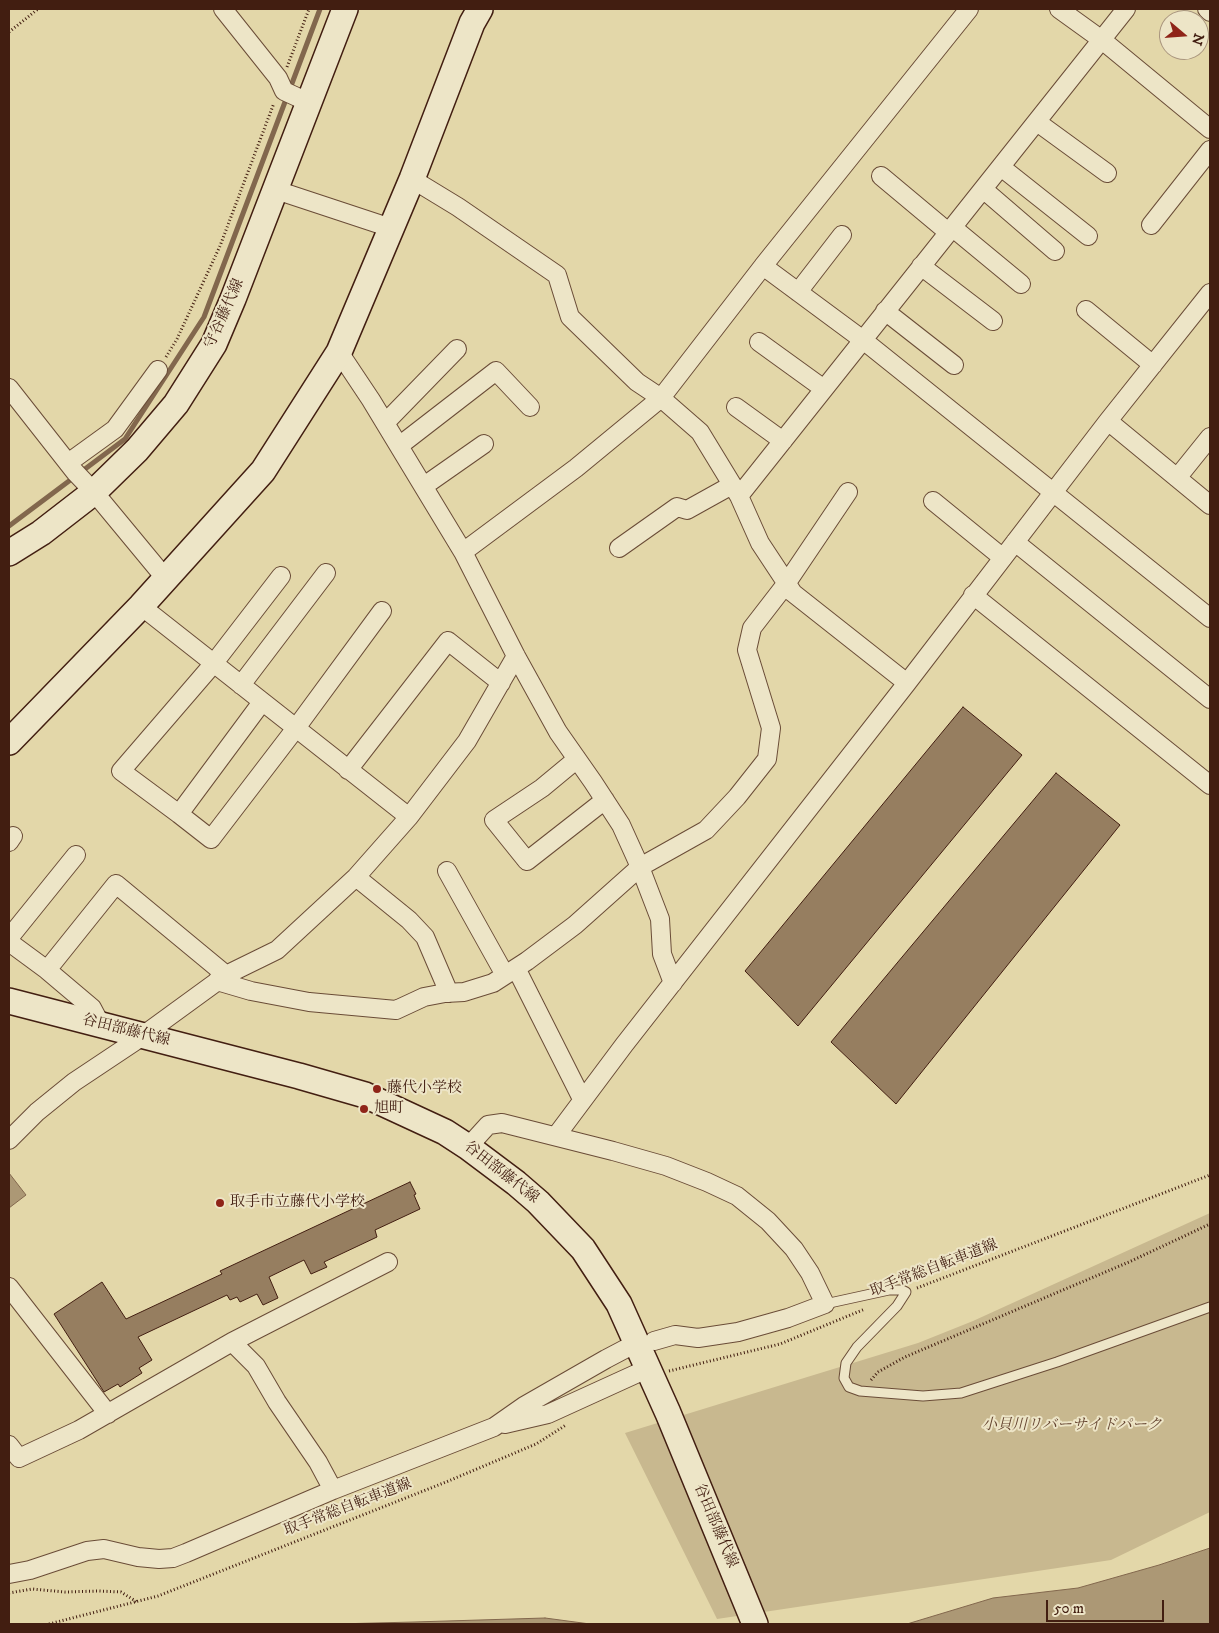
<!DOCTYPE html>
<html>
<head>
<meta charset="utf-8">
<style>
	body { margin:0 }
	#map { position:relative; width:1219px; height:1633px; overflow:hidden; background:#e3d7a9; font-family:"IM FELL DW Pica",serif }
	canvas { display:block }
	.frame { position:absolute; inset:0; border:10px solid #421e11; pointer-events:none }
	.north { position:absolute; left:1159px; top:10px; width:50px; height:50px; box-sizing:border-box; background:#ede5c7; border:1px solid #a9957e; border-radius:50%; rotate:108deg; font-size:14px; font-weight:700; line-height:20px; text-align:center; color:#421e11 }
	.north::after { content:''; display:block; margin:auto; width:18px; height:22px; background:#8f2418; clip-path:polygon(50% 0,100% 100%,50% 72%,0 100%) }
	.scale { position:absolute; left:1046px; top:1600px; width:118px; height:22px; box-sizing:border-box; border:2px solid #421e11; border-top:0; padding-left:6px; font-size:15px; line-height:18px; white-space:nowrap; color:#421e11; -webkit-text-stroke:4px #ede5c7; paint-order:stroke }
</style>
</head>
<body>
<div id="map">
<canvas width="1219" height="1633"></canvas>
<div class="frame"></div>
<div class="north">N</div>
<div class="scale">50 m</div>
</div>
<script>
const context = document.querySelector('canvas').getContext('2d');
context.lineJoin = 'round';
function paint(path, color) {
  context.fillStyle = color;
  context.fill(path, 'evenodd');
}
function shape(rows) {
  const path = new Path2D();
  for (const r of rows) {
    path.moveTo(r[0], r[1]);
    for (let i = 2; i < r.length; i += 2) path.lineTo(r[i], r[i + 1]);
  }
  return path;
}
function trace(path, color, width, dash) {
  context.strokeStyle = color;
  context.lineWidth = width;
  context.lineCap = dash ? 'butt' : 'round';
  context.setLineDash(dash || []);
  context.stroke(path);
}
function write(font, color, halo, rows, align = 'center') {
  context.font = font + ' "IM FELL DW Pica","Noto Serif JP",serif';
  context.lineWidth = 4;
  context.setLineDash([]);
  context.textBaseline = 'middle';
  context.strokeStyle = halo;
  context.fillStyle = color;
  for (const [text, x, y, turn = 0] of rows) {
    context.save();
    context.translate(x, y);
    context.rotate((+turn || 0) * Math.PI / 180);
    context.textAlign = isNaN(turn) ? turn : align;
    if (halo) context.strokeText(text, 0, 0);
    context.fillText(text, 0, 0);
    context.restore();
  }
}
const green = shape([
	[1210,1213,1210,1512,1111,1560,717,1619,625,1433,918,1343,973,1321]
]);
const water = shape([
	[9,1173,26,1195,9,1208,9,1173],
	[1210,1548,1210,1624,907,1624,993,1598,1078,1588,1159,1565,1210,1548],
	[545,1618,590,1624,336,1624,414,1622,545,1618]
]);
const stream = shape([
	[9,526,125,439,204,317,320,9]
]);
const building = shape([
	[963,707,1022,755,798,1026,745,971,963,707],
	[1056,773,1120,825,896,1104,831,1042,1056,773],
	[410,1182,416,1194,414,1195,420,1209,375,1230,377,1237,324,1262,327,1267,311,1274,304,1260,269,1277,278,1298,263,1305,257,1294,240,1302,237,1297,230,1300,227,1295,138,1337,152,1360,139,1368,142,1373,120,1387,118,1384,104,1392,54,1314,102,1282,126,1319,222,1274,220,1271,410,1182]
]);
const path = shape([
	[9,32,38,9],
	[287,67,309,9],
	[166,357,177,339,220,246,274,103],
	[917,1288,1210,1175],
	[669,1371,780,1344,865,1309],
	[871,1380,878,1372,905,1357,1129,1262,1210,1224],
	[9,1593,32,1589,65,1592,99,1591,121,1592,137,1602],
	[49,1624,158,1596,446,1482,536,1444,566,1425]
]);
const lane = shape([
	[825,1304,889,1290,902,1290,906,1292,897,1306,857,1347,846,1363,844,1378,849,1387,860,1391,923,1396,961,1393,1057,1362,1210,1307]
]);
const street = shape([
	[223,9,278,78,284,91,310,103],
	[1059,9,1102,40,1210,129],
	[1207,9,1210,12],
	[1037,122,1107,173],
	[1001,167,1088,236],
	[881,176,948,232],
	[412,179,458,207,557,275,570,317,637,382,661,398,700,432,739,496,760,543,793,593,907,683],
	[983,189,1055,251],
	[276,190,391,228],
	[1151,225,1210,150],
	[952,227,1021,284],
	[763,266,969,9],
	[921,266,993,321],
	[798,292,842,235],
	[1086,310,1153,365],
	[885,311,954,365],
	[759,342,824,389],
	[339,352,371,400,463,552,516,656,558,732,593,782,621,825,640,867,660,919,662,954,673,983],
	[9,388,75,472,94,492,166,579],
	[736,407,783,441],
	[1108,421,1210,505],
	[385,423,457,349],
	[399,446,496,371,530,407],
	[68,463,115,429,158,370],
	[1177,478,1210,437],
	[424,486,484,444],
	[739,496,1126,9],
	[933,501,1003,558],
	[1015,542,1210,699],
	[619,548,677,507,687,510,732,485],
	[463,552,576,468,661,398,763,266,863,340,1210,618],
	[973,595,1210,785],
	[141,606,409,817],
	[241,685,326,573],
	[262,702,179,814,211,839,296,728,382,611],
	[577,759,542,788,494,820,527,861,605,800],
	[348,770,448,641,501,683],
	[179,814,121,771,214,663,281,576],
	[9,842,13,836],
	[447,871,505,975],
	[356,877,409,920,425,937,449,993],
	[9,938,76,855],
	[9,942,47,970,92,1008,101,1025],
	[516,968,582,1099],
	[47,970,116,884,226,975],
	[217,981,251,991,309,1002,396,1010,424,997,445,993,464,992,493,983,527,961,575,925,640,867,706,830,737,797,767,759,771,728,747,650,752,628,786,584,848,492],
	[556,1136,624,1045,907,683,1108,421,1210,293],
	[9,1140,37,1112,74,1082,134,1042,226,975,277,950,356,877,409,817,467,741,516,656],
	[468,1147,488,1125,502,1123,613,1151,666,1166,707,1182,737,1196,768,1221,794,1249,810,1273,825,1304,788,1318,738,1332,698,1338,675,1335,654,1341],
	[9,1287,108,1414],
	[232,1342,256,1366,277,1402,318,1462,333,1490],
	[505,1424,548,1414,638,1373,649,1370],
	[9,1445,19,1458,79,1430,232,1342,388,1262],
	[9,1574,30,1570,87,1551,104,1549,138,1557,159,1559,173,1558,186,1553,333,1490,494,1427,524,1406,606,1359,625,1349]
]);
const secondary = shape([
	[9,553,41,533,94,492,137,450,176,404,214,344,233,299,345,9],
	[9,742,141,606,263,471,339,352,412,179,472,23,480,9],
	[9,1001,299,1076,365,1095,445,1132,468,1147,516,1183,538,1202,583,1249,619,1304,668,1413,755,1624]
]);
const markers = [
	[377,1089,5,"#8f2418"],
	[364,1109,5,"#8f2418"],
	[220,1203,5,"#8f2418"]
];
const streetNames = [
	["守谷藤代線",225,314,-66],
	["谷田部藤代線",126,1031,14],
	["谷田部藤代線",501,1173,38],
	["取手常総自転車道線",934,1269,-21],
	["取手常総自転車道線",348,1508,-21],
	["谷田部藤代線",715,1526,67]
];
const poiNames = [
	["藤代小学校",387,1089],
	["旭町",374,1109],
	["取手市立藤代小学校",230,1203]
];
const parkNames = [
	["小貝川リバーサイドパーク",1072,1426]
];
paint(green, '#c8b88f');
paint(water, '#ac9875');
trace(water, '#82674d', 1);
trace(stream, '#82674d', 5);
paint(building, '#967e60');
trace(building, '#421e11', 1);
trace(lane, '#6a4c37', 11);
trace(street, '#6a4c37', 20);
trace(secondary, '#421e11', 28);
trace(path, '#421e11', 3, [1, 2.5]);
trace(lane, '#ede5c7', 9);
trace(street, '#ede5c7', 18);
trace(secondary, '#ede5c7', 25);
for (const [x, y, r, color] of markers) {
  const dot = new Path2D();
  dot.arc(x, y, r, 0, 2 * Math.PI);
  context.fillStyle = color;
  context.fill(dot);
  trace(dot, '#ede5c7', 2);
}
write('15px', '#421e11', '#ede5c7', streetNames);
write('15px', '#421e11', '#ede5c7', poiNames, 'left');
write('italic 15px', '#644430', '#ede5c7', parkNames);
</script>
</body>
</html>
